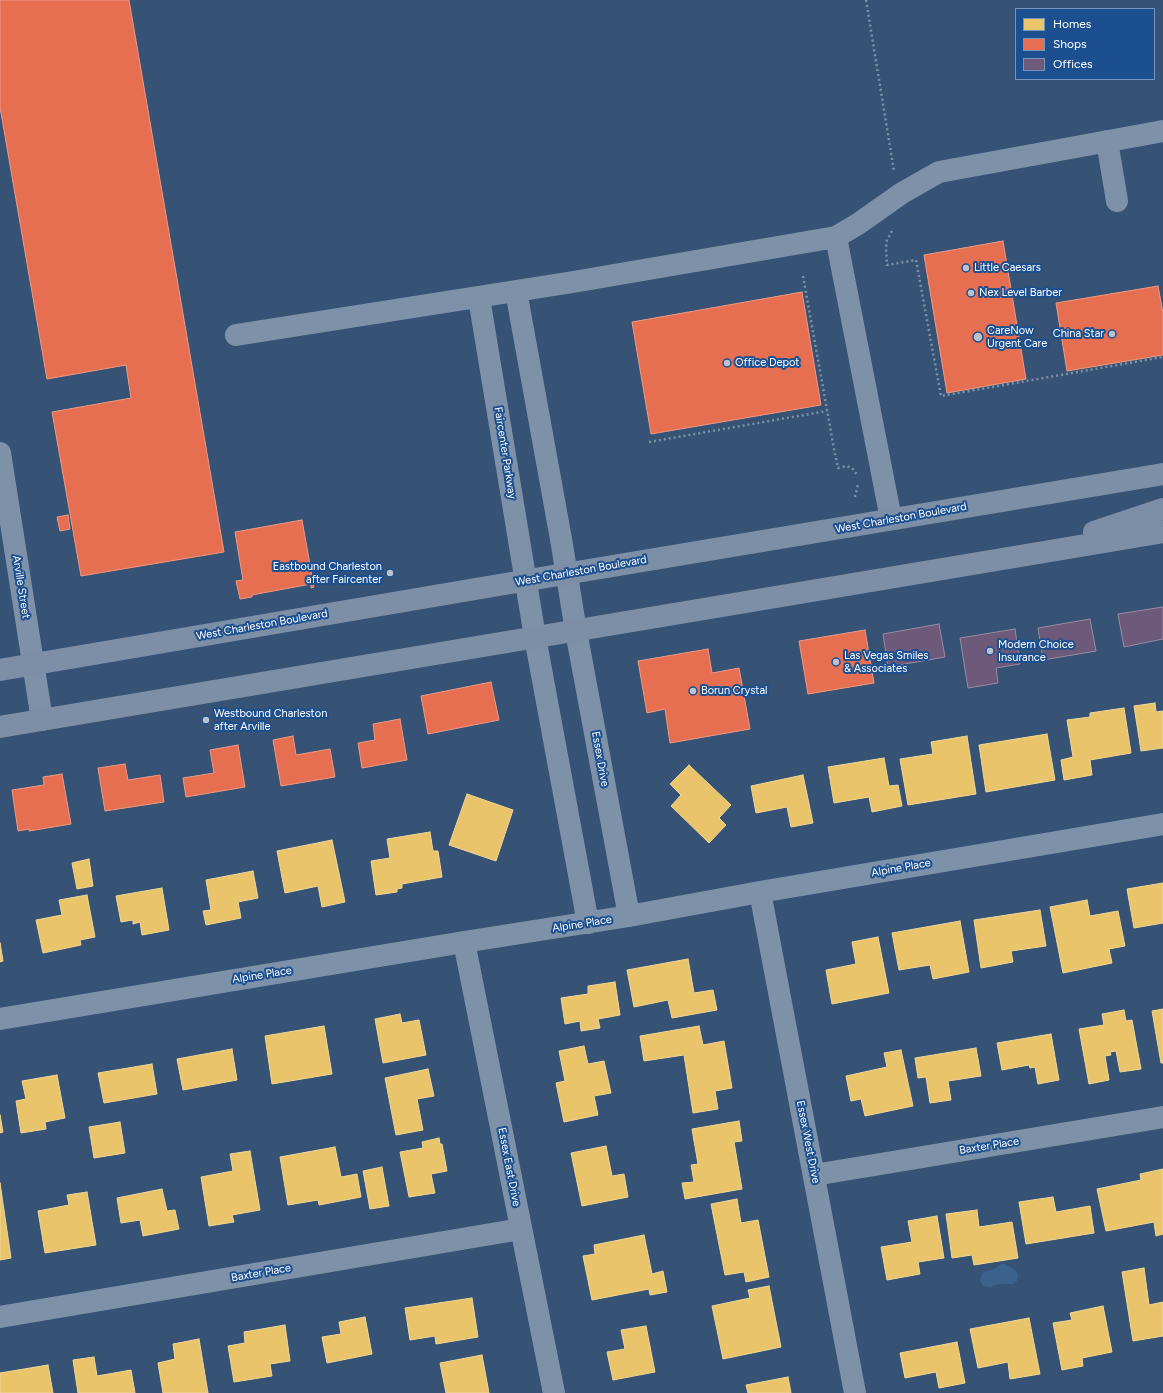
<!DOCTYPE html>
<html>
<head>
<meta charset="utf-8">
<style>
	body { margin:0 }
	#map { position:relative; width:1163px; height:1393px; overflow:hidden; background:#365274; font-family:Figtree,sans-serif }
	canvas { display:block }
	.legend { position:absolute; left:1015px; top:8px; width:140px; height:72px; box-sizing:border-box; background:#1b4f8f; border:1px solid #7695bc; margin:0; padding:5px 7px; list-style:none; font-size:12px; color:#fff }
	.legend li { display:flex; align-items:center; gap:8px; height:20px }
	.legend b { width:20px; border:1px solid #7695bc }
</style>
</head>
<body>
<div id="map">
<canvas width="1163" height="1393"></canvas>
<ul class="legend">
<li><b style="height:11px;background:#e9c46a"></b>Homes</li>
<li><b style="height:11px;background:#e76f51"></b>Shops</li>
<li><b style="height:11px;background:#6d597a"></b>Offices</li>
</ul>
</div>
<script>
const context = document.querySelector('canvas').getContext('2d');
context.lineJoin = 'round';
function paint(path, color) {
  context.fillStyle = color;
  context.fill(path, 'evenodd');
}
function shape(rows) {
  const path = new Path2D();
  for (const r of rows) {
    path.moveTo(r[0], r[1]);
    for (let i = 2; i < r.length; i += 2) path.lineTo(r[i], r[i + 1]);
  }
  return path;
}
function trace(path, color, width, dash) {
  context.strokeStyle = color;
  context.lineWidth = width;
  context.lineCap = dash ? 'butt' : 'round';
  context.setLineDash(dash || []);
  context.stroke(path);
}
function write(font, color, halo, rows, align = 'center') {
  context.font = font + ' Figtree,sans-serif';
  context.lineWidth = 4;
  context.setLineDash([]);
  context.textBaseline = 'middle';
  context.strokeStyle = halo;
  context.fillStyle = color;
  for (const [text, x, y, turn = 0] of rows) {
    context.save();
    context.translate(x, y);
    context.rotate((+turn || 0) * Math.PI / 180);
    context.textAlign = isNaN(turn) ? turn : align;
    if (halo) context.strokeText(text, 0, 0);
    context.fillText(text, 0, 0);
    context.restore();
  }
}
const water = shape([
	[1001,1264,1006,1264,1016,1271,1018,1275,1017,1281,1013,1284,999,1284,990,1287,983,1286,980,1280,982,1274,984,1272,994,1269]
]);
const homes = shape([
	[1155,703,1156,712,1163,711,1163,748,1141,751,1134,706,1155,703],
	[1124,708,1131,753,1090,760,1092,775,1064,780,1061,760,1073,757,1067,720,1090,717,1090,713,1124,708],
	[1047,734,1055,780,986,792,979,745,1047,734],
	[967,736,976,794,908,805,900,759,933,754,931,742,967,736],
	[884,758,889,786,898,785,902,806,872,812,869,797,834,803,828,767,884,758],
	[689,765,731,805,719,818,726,825,709,843,671,806,681,795,670,784,689,765],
	[803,775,813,823,791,827,787,807,756,813,751,786,803,775],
	[467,794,513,810,496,861,449,845,467,794],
	[430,832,433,851,438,851,442,877,402,884,402,888,397,889,397,892,376,895,371,861,390,858,387,839,430,832],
	[332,840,345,902,322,907,318,886,285,893,277,851,332,840],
	[89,859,93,886,77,889,72,863,89,859],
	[253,871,258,898,238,902,241,918,206,925,203,911,211,910,206,880,253,871],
	[1163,883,1163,923,1134,928,1127,889,1163,883],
	[162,888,169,930,142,935,140,922,133,924,133,920,121,922,116,896,162,888],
	[87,895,95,937,80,940,81,945,43,953,36,920,62,915,59,900,87,895],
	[1087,900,1090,916,1118,911,1125,946,1109,949,1112,963,1063,973,1050,907,1087,900],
	[1040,910,1046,946,1011,951,1013,962,981,968,974,920,1040,910],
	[960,921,969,972,933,979,930,965,899,970,892,933,960,921],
	[878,937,889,993,832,1004,826,970,856,964,852,942,878,937],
	[0,943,3,961,0,962,0,943],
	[688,959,694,993,713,990,717,1010,672,1018,668,1000,634,1007,627,970,688,959],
	[615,982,620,1015,598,1019,600,1028,581,1031,580,1021,565,1024,561,998,588,994,588,986,615,982],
	[1163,1009,1163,1063,1161,1063,1152,1011,1163,1009],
	[1124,1010,1126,1021,1132,1020,1141,1069,1120,1072,1116,1051,1110,1052,1111,1055,1105,1056,1109,1080,1089,1084,1079,1029,1104,1025,1102,1014,1124,1010],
	[400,1014,402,1023,419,1020,426,1055,383,1063,375,1019,400,1014],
	[324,1026,332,1074,272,1084,265,1036,324,1026],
	[699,1026,703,1045,724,1041,732,1088,715,1091,718,1109,693,1113,684,1055,644,1061,640,1036,699,1026],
	[1051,1034,1059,1080,1038,1084,1035,1067,1030,1068,1029,1065,1002,1070,997,1043,1051,1034],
	[584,1046,588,1064,604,1061,611,1093,594,1096,598,1115,564,1122,556,1083,565,1081,559,1051,584,1046],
	[976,1048,981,1076,948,1081,951,1100,930,1103,926,1077,918,1078,915,1058,976,1048],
	[232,1049,237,1080,183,1090,177,1059,232,1049],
	[901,1050,913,1106,865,1116,861,1099,851,1101,846,1076,887,1067,884,1053,901,1050],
	[152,1064,157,1094,104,1103,98,1073,152,1064],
	[428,1069,434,1096,417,1099,423,1130,396,1135,385,1078,428,1069],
	[57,1075,65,1118,45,1122,46,1129,21,1133,16,1101,26,1099,22,1081,57,1075],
	[0,1115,3,1132,0,1133,0,1115],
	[739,1121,742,1141,734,1142,742,1189,685,1199,682,1183,694,1182,691,1165,698,1164,692,1129,739,1121],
	[120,1122,125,1153,94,1158,89,1127,120,1122],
	[439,1138,440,1144,442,1144,447,1171,431,1174,435,1193,409,1197,400,1152,423,1148,422,1142,439,1138],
	[606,1146,612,1176,624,1174,628,1197,582,1206,571,1153,606,1146],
	[335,1147,341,1177,357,1174,361,1197,319,1205,318,1200,288,1205,280,1157,335,1147],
	[250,1151,260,1210,232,1215,234,1222,209,1226,201,1177,233,1171,230,1154,250,1151],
	[382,1167,389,1206,370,1209,363,1171,382,1167],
	[1163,1169,1163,1234,1156,1236,1154,1222,1106,1231,1097,1189,1141,1180,1140,1174,1163,1169],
	[0,1183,11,1258,0,1260,0,1183],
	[162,1189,167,1211,175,1210,179,1229,143,1236,140,1220,121,1223,117,1198,162,1189],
	[87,1192,96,1245,45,1253,38,1211,69,1205,67,1195,87,1192],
	[1053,1197,1056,1212,1090,1206,1094,1233,1026,1244,1019,1202,1053,1197],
	[737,1199,741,1223,758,1220,769,1277,746,1282,744,1272,725,1275,711,1204,737,1199],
	[977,1210,979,1227,1012,1222,1018,1258,974,1265,972,1255,952,1258,946,1214,977,1210],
	[937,1216,944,1258,918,1262,920,1274,887,1280,881,1247,912,1242,908,1221,937,1216],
	[644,1235,652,1274,663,1271,667,1292,650,1295,649,1289,592,1300,583,1256,595,1254,594,1245,644,1235],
	[1144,1268,1149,1305,1163,1302,1163,1336,1133,1341,1122,1272,1144,1268],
	[769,1286,781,1347,723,1359,712,1306,750,1298,748,1290,769,1286],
	[472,1298,478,1337,436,1344,435,1336,410,1340,405,1308,472,1298],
	[1103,1306,1112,1352,1082,1358,1083,1366,1062,1370,1053,1323,1072,1320,1070,1313,1103,1306],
	[365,1317,372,1354,327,1363,322,1337,341,1334,339,1322,365,1317],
	[1029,1318,1040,1374,1010,1379,1008,1362,978,1368,970,1329,1029,1318],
	[285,1325,290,1361,270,1364,272,1376,234,1382,228,1346,245,1343,244,1332,285,1325],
	[646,1326,655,1372,613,1380,607,1352,625,1349,621,1330,646,1326],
	[199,1339,208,1393,163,1393,158,1363,175,1359,173,1344,199,1339],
	[957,1342,965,1383,939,1388,936,1372,905,1378,900,1353,957,1342],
	[482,1355,489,1393,446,1393,440,1363,482,1355],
	[94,1357,97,1376,131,1370,135,1393,78,1393,73,1360,94,1357],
	[48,1365,53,1393,0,1393,0,1373,48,1365],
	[788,1377,791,1393,748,1393,746,1385,788,1377]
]);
const shops = shape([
	[0,0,129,0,224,552,81,576,52,412,131,398,126,365,47,379,0,107,0,0],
	[1003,241,1026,379,947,393,924,255,1003,241],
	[1158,286,1163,313,1163,355,1067,371,1056,303,1158,286],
	[802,292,821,405,651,434,632,322,802,292],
	[68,515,70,529,60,531,57,517,68,515],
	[302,520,314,587,311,588,311,584,252,595,252,597,240,599,236,581,243,580,235,532,302,520],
	[865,630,874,683,808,694,799,641,865,630],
	[708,649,712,673,739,668,750,729,670,743,665,709,647,713,638,661,708,649],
	[491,682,499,720,428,734,421,696,491,682],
	[400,719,407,760,362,768,358,743,375,740,373,724,400,719],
	[293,736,296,755,330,749,335,777,281,786,273,740,293,736],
	[238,745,245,787,186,797,183,778,214,773,210,750,238,745],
	[125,764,128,780,160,775,164,802,105,811,98,768,125,764],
	[62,774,71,824,29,831,29,829,18,831,12,790,44,785,43,777,62,774]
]);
const offices = shape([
	[1163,607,1163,639,1124,647,1118,614,1163,607],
	[1090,619,1096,651,1043,660,1038,628,1090,619],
	[939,624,945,657,888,667,883,634,939,624],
	[1015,629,1020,664,996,668,998,683,968,688,960,638,1015,629]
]);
const path = shape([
	[866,0,894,171],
	[892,231,887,240,886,248,887,265,916,260,941,396,1163,357],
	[803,276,834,449,838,468,847,466,853,469,857,475],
	[649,442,827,411],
	[855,497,858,484]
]);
const minor = shape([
	[1107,141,1117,201],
	[836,237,891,519],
	[516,291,561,539,576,631,629,916],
	[479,298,535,637,588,923],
	[236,335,573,282,836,237,858,224,902,193,939,172,1163,131],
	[0,453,42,720],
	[760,892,855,1393],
	[464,942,554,1393],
	[0,1019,464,942,629,916,760,892,1163,824],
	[814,1175,1163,1117],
	[0,1317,521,1229]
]);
const major = shape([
	[1094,532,1163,509],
	[0,670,499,585,1163,474],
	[0,727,1163,532]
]);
const markers = [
	[966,268,4,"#b9c2ce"],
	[971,293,4,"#b9c2ce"],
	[1112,334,4,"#b9c2ce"],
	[978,337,5,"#b9c2ce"],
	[727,363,4,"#b9c2ce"],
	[390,573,4,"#b9c2ce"],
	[990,651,4,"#b9c2ce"],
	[836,662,4,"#b9c2ce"],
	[693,691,4,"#b9c2ce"],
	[206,720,4,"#b9c2ce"]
];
const poiNames = [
	["Little Caesars",974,268],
	["Nex Level Barber",979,293],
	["CareNow",987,331],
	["Urgent Care",987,344],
	["China Star",1104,334,"right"],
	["Office Depot",735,363],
	["Eastbound Charleston",382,567,"right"],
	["after Faircenter",382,580,"right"],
	["Modern Choice",998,645],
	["Insurance",998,658],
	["Las Vegas Smiles",844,656],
	["& Associates",844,669],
	["Borun Crystal",701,691],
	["Westbound Charleston",214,714],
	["after Arville",214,727]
];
const streetNames = [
	["Faircenter Parkway",505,453,81],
	["West Charleston Boulevard",901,518,-10],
	["West Charleston Boulevard",581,571,-10],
	["Arville Street",21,587,81],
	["West Charleston Boulevard",262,625,-10],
	["Essex Drive",600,759,80],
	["Alpine Place",901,868,-10],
	["Alpine Place",582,924,-9],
	["Alpine Place",262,975,-9],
	["Essex West Drive",808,1142,79],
	["Baxter Place",989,1146,-9],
	["Essex East Drive",509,1167,79],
	["Baxter Place",261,1273,-10]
];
paint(water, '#3b618d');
paint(homes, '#e9c46a');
trace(homes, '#f0d697', 1);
paint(shops, '#e76f51');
trace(shops, '#ee9a85', 1);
paint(offices, '#6d597a');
trace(offices, '#998ba2', 1);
trace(path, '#7d92a8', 2.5, [2, 3]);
trace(minor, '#7d92a8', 22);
trace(major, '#7d8ea7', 22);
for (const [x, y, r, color] of markers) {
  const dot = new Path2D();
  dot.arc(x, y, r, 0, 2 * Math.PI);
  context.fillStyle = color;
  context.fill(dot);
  trace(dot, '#1b4f8f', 1.5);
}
write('11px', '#fff', '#1b4f8f', poiNames, 'left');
write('11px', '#fff', '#1b4f8f', streetNames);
</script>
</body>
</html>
